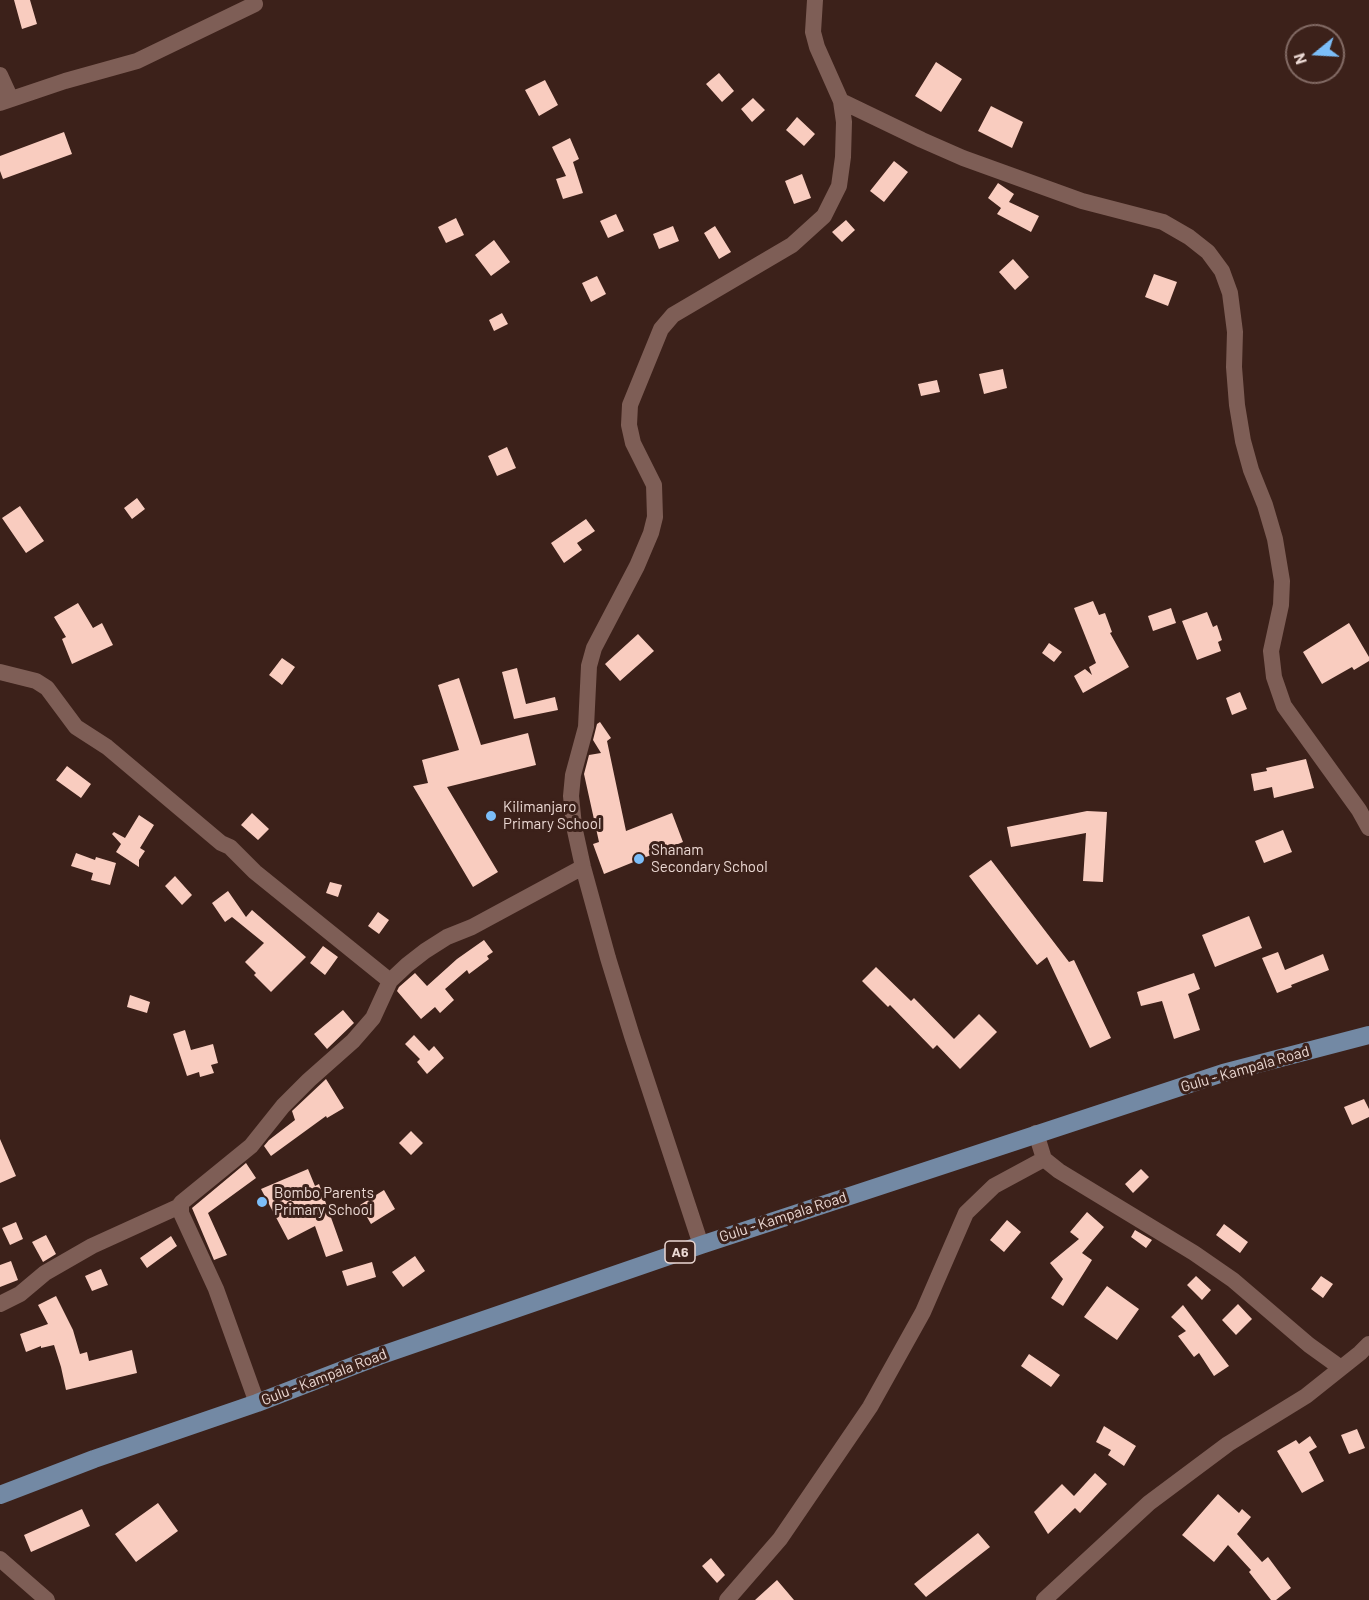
<!DOCTYPE html>
<html>
<head>
<meta charset="utf-8">
<style>
	body { margin:0 }
	#map { position:relative; width:1369px; height:1600px; overflow:hidden; background:#3c211a; font-family:Barlow,sans-serif }
	canvas { display:block }
	.north { position:absolute; left:1285px; top:24px; width:60px; height:60px; box-sizing:border-box; background:#3c211a; border:2px solid #826a64; border-radius:50%; rotate:252deg; font-size:16px; font-weight:700; line-height:24px; text-align:center; color:#ebd8d3 }
	.north::after { content:''; display:block; margin:auto; width:21px; height:27px; background:#7cbef9; clip-path:polygon(50% 0,100% 100%,50% 72%,0 100%) }
</style>
</head>
<body>
<div id="map">
<canvas width="1369" height="1600"></canvas>
<div class="north">N</div>
</div>
<script>
const context = document.querySelector('canvas').getContext('2d');
context.lineJoin = 'round';
function paint(path, color) {
  context.fillStyle = color;
  context.fill(path, 'evenodd');
}
function shape(rows) {
  const path = new Path2D();
  for (const r of rows) {
    path.moveTo(r[0], r[1]);
    for (let i = 2; i < r.length; i += 2) path.lineTo(r[i], r[i + 1]);
  }
  return path;
}
function trace(path, color, width, dash) {
  context.strokeStyle = color;
  context.lineWidth = width;
  context.lineCap = dash ? 'butt' : 'round';
  context.setLineDash(dash || []);
  context.stroke(path);
}
function write(font, color, halo, rows, align = 'center') {
  context.font = font + ' Barlow,sans-serif';
  context.lineWidth = 6;
  context.setLineDash([]);
  context.textBaseline = 'middle';
  context.strokeStyle = halo;
  context.fillStyle = color;
  for (const [text, x, y, turn = 0] of rows) {
    context.save();
    context.translate(x, y);
    context.rotate((+turn || 0) * Math.PI / 180);
    context.textAlign = isNaN(turn) ? turn : align;
    if (halo) context.strokeText(text, 0, 0);
    context.fillText(text, 0, 0);
    context.restore();
  }
}
const building = shape([
	[14,0,30,0,37,24,22,29],
	[936,62,962,79,941,112,915,96],
	[719,73,734,91,722,102,706,84],
	[545,80,558,105,539,116,525,90],
	[753,98,765,110,752,122,741,109],
	[991,106,1023,122,1012,148,978,131],
	[797,117,815,134,804,146,786,130],
	[64,132,72,154,3,179,0,171,0,156],
	[570,138,579,159,573,162,583,193,563,199,556,179,566,176,552,147],
	[894,161,908,172,884,202,870,191],
	[802,174,811,198,794,204,785,181],
	[998,183,1014,194,1009,202,1039,216,1031,232,997,214,1001,208,988,198],
	[616,214,624,231,608,238,600,221],
	[456,218,464,235,446,243,438,227],
	[846,220,855,230,842,242,832,232],
	[673,226,679,241,659,249,653,234],
	[715,226,731,252,719,259,704,233],
	[494,240,510,262,491,276,475,255],
	[1013,259,1029,277,1015,290,999,272],
	[1154,274,1177,282,1168,306,1145,297],
	[597,276,606,294,591,302,582,283],
	[502,313,508,324,494,331,489,320],
	[1003,369,1007,388,984,394,979,374],
	[937,380,940,392,921,396,918,384],
	[507,447,516,468,497,476,488,456],
	[137,498,145,509,132,519,124,508],
	[20,506,44,541,26,553,2,518],
	[586,519,595,531,577,543,582,550,564,563,551,543],
	[1093,601,1099,615,1105,613,1112,632,1110,633,1129,667,1083,693,1074,676,1085,669,1092,675,1089,667,1096,663,1074,608],
	[78,603,93,628,102,623,113,645,72,664,62,639,66,637,54,617],
	[1171,608,1176,623,1153,631,1148,616],
	[1207,612,1213,627,1217,625,1222,640,1218,642,1221,651,1197,660,1182,621],
	[1349,623,1369,657,1369,661,1354,670,1352,667,1322,684,1303,652],
	[638,634,654,651,620,681,605,664],
	[1049,643,1062,652,1054,662,1042,653],
	[282,658,295,667,282,685,269,675],
	[517,668,526,704,555,697,558,710,514,719,502,672],
	[459,678,481,745,528,733,536,765,447,787,498,872,473,887,413,786,428,783,422,760,459,750,438,685],
	[1240,692,1247,709,1232,715,1226,698],
	[600,722,611,738,607,741,626,831,672,813,683,842,604,874,593,844,599,842,584,774,589,755,601,753,593,740,597,724],
	[1306,759,1314,788,1274,798,1272,787,1254,791,1251,774,1267,771,1266,768],
	[67,766,91,784,81,798,56,780],
	[1087,811,1107,812,1103,882,1083,881,1086,833,1011,847,1007,827],
	[252,813,269,829,258,840,241,825],
	[139,815,154,825,140,848,145,851,139,860,139,867,116,852,121,844,112,834,114,832,125,838],
	[1283,830,1292,852,1264,863,1255,841],
	[76,853,95,860,96,857,116,863,110,885,91,880,93,873,71,866],
	[991,860,1069,962,1074,960,1111,1038,1090,1048,1047,957,1037,965,969,876],
	[175,876,192,895,182,905,165,886],
	[330,882,342,885,338,897,326,893],
	[228,891,246,917,252,910,306,957,271,992,254,975,256,973,245,962,264,943,232,917,225,922,212,903],
	[378,912,389,920,379,934,368,926],
	[1249,916,1262,948,1215,967,1202,935],
	[484,940,493,952,487,956,489,959,469,974,467,970,445,989,454,1000,440,1013,435,1007,421,1019,397,991,399,987,415,973,427,986,457,959],
	[323,946,338,957,325,975,310,963],
	[1278,952,1285,970,1323,954,1329,970,1291,985,1292,987,1277,993,1262,958],
	[876,967,911,1001,914,998,954,1039,979,1014,997,1032,960,1069,937,1045,933,1049,890,1005,888,1007,862,981],
	[1194,973,1200,989,1188,994,1200,1030,1174,1039,1162,1001,1141,1006,1137,992],
	[130,995,150,1002,147,1013,127,1007],
	[343,1010,354,1023,327,1049,314,1034],
	[185,1030,191,1050,213,1044,218,1063,211,1065,214,1073,200,1077,199,1072,187,1076,173,1034],
	[414,1035,429,1051,434,1046,444,1058,427,1074,417,1062,420,1059,405,1044],
	[326,1079,344,1108,327,1118,326,1116,271,1156,264,1146,269,1140,295,1120,292,1111],
	[1364,1099,1369,1109,1369,1117,1352,1125,1344,1107],
	[411,1131,423,1143,411,1155,399,1143],
	[0,1139,16,1176,0,1183],
	[246,1163,256,1178,208,1213,227,1255,214,1260,192,1208],
	[308,1169,315,1186,319,1184,343,1251,326,1257,315,1226,288,1240,261,1189],
	[1141,1169,1149,1177,1133,1193,1125,1184],
	[384,1190,395,1209,371,1224,360,1205],
	[1087,1212,1104,1227,1082,1253,1092,1260,1063,1306,1051,1298,1063,1279,1050,1263,1079,1239,1070,1232],
	[1007,1220,1021,1232,1004,1252,990,1240],
	[16,1222,23,1239,10,1245,2,1228],
	[1224,1224,1248,1242,1240,1253,1216,1235],
	[1135,1230,1152,1240,1146,1248,1131,1237],
	[46,1235,56,1254,43,1262,32,1242],
	[171,1236,177,1246,147,1268,140,1258],
	[415,1256,425,1271,403,1287,392,1272],
	[11,1261,18,1280,0,1287,0,1265],
	[372,1262,376,1277,347,1286,342,1271],
	[101,1269,108,1285,92,1291,85,1276],
	[1196,1276,1211,1290,1202,1300,1187,1285],
	[1321,1276,1333,1284,1323,1298,1311,1289],
	[1107,1286,1139,1309,1117,1340,1084,1317],
	[56,1296,73,1330,80,1354,87,1352,89,1361,132,1350,137,1373,66,1390,61,1367,54,1345,41,1348,41,1346,26,1352,20,1334,48,1324,38,1305],
	[1238,1304,1252,1319,1236,1335,1222,1320],
	[1183,1305,1229,1366,1214,1376,1199,1353,1194,1357,1178,1336,1186,1331,1171,1317],
	[1029,1354,1060,1375,1051,1387,1021,1366],
	[1104,1426,1136,1446,1124,1466,1108,1455,1111,1450,1096,1442],
	[1357,1429,1365,1448,1349,1454,1341,1435],
	[1310,1436,1317,1447,1309,1452,1324,1481,1302,1493,1277,1451,1296,1440,1299,1444],
	[1095,1473,1107,1484,1080,1513,1075,1508,1048,1534,1034,1512,1062,1484,1074,1496],
	[1218,1494,1239,1513,1242,1509,1251,1517,1237,1534,1262,1562,1268,1557,1291,1588,1276,1600,1271,1600,1249,1572,1251,1570,1228,1545,1214,1562,1182,1535],
	[158,1503,178,1531,136,1562,115,1534],
	[82,1509,90,1526,31,1552,24,1535],
	[978,1533,990,1547,926,1597,914,1584],
	[711,1558,725,1575,717,1583,702,1566],
	[777,1580,794,1600,755,1600]
]);
const street = shape([
	[0,75,11,99],
	[841,101,922,140,963,158,1082,201,1163,222,1189,237,1208,252,1222,271,1230,293,1235,332,1234,367,1237,405,1243,441,1251,470,1265,505,1275,539,1282,581,1281,605,1271,651,1274,677,1284,706,1359,810,1369,828],
	[0,103,65,81,137,61,255,4],
	[0,672,36,681,47,688,76,727,107,747,221,843,230,847,255,872,390,981],
	[1036,1133,1044,1159,1059,1171,1194,1253,1233,1280,1309,1345,1341,1368],
	[701,1245,632,1036,608,958,583,867,574,826,571,796,573,775,586,727,589,666,594,648,637,566,651,533,655,517,654,485,633,443,629,425,630,405,661,329,673,315,792,245,824,216,839,186,843,157,844,122,841,101,817,47,813,32,815,0],
	[0,1304,20,1294,45,1273,92,1246,180,1206],
	[257,1403,216,1289,181,1213,181,1203,251,1146,283,1106,309,1080,353,1041,373,1018,390,981,407,965,425,951,447,937,472,927,583,867],
	[0,1559,47,1600],
	[727,1600,780,1539,870,1407,923,1312,966,1213,994,1186,1044,1159],
	[1044,1600,1149,1503,1228,1444,1306,1396,1360,1353,1369,1344]
]);
const primary = shape([
	[0,1495,94,1459,257,1403,379,1356,701,1245,1223,1073,1369,1035]
]);
const markers = [
	[491,816,6,"#7cbef9"],
	[639,859,6,"#7cbef9"],
	[262,1202,6,"#7cbef9"]
];
const shields = [
	[680,1252,30]
];
const shieldNames = [
	["A6",680,1252]
];
const poiNames = [
	["Kilimanjaro",503,807],
	["Primary School",503,824],
	["Shanam",651,850],
	["Secondary School",651,867],
	["Bombo Parents",274,1193],
	["Primary School",274,1210]
];
const streetNames = [
	["Gulu - Kampala Road",1245,1069,-16],
	["Gulu - Kampala Road",783,1217,-18],
	["Gulu - Kampala Road",324,1377,-21]
];
paint(building, '#f9ccbf');
trace(street, '#7e5e56', 16);
trace(primary, '#7389a4', 18);
for (const [x, y, r, color] of markers) {
  const dot = new Path2D();
  dot.arc(x, y, r, 0, 2 * Math.PI);
  context.fillStyle = color;
  context.fill(dot);
  trace(dot, '#3c211a', 2);
}
for (const [x, y, w] of shields) {
  const box = new Path2D();
  box.roundRect(x - w / 2, y - 11, w, 22, 4.5);
  context.fillStyle = '#3c211a';
  context.fill(box);
  trace(box, '#ebd8d3', 1.5);
}
write('bold 14px', '#ebd8d3', null, shieldNames);
write('15px', '#ebd8d3', '#3c211a', poiNames, 'left');
write('15px', '#ebd8d3', '#3c211a', streetNames);
</script>
</body>
</html>
